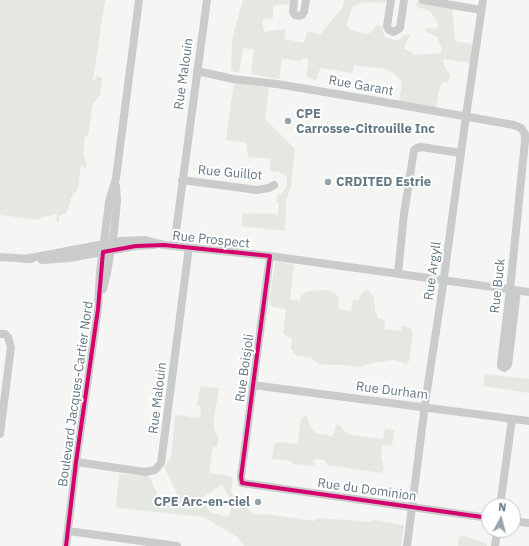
<!DOCTYPE html>
<html>
<head>
<meta charset="utf-8">
<style>
	body { margin:0 }
	#map { position:relative; width:529px; height:546px; overflow:hidden; background:#f5f5f3; font-family:"IBM Plex Sans",sans-serif }
	canvas { display:block }
	.north { position:absolute; left:481px; top:498px; width:40px; height:40px; box-sizing:border-box; background:#fff; border:1px solid #c1c9ce; border-radius:50%; rotate:7deg; font-size:11px; font-weight:700; line-height:16px; text-align:center; color:#637884 }
	.north::after { content:''; display:block; margin:auto; width:14px; height:18px; background:#96a4ab; clip-path:polygon(50% 0,100% 100%,50% 72%,0 100%) }
</style>
</head>
<body>
<div id="map">
<canvas width="529" height="546"></canvas>
<div class="north">N</div>
</div>
<script>
const context = document.querySelector('canvas').getContext('2d');
context.lineJoin = 'round';
function paint(path, color) {
  context.fillStyle = color;
  context.fill(path, 'evenodd');
}
function shape(rows) {
  const path = new Path2D();
  for (const r of rows) {
    path.moveTo(r[0], r[1]);
    for (let i = 2; i < r.length; i += 2) path.lineTo(r[i], r[i + 1]);
  }
  return path;
}
function trace(path, color, width, dash) {
  context.strokeStyle = color;
  context.lineWidth = width;
  context.lineCap = dash ? 'butt' : 'round';
  context.setLineDash(dash || []);
  context.stroke(path);
}
function write(font, color, halo, rows, align = 'center') {
  context.font = font + ' "IBM Plex Sans",sans-serif';
  context.lineWidth = 4;
  context.setLineDash([]);
  context.textBaseline = 'middle';
  context.strokeStyle = halo;
  context.fillStyle = color;
  for (const [text, x, y, turn = 0] of rows) {
    context.save();
    context.translate(x, y);
    context.rotate((+turn || 0) * Math.PI / 180);
    context.textAlign = isNaN(turn) ? turn : align;
    if (halo) context.strokeText(text, 0, 0);
    context.fillText(text, 0, 0);
    context.restore();
  }
}
const green = shape([
	[0,0,105,0,93,81,95,81,95,77,97,76,102,78,100,96,93,103,88,135,85,137,83,153,87,166,85,168,81,165,78,188,70,200,71,202,66,213,59,216,59,222,56,221,57,214,40,218,40,220,0,215],
	[243,0,290,0,289,4,273,6,273,18,262,20,264,32,284,29,286,30,284,39,304,43,307,31,320,35,343,7,344,0,387,0,384,3,364,2,353,6,347,22,347,26,350,29,365,34,370,33,377,25,383,27,383,32,385,37,397,41,402,38,404,35,410,35,404,48,416,55,440,53,442,49,437,37,426,32,425,29,427,28,437,29,438,24,431,12,425,9,419,8,416,4,418,0,428,0,452,8,455,41,472,44,471,63,444,59,443,63,450,75,448,82,443,83,440,87,436,107,399,101,402,82,395,74,386,69,354,65,352,73,320,68,317,79,314,80,306,75,309,59,303,58,299,61,282,58,279,79,255,75,251,73,254,49,243,48,239,73,231,71,232,43,233,35],
	[234,82,269,88,265,119,295,149,291,187,286,200,286,218,284,231,241,226,243,213,278,214,279,202,276,202,277,196,282,193,287,186,287,179,286,176,280,172,269,171,271,159,248,157,246,142,226,140],
	[277,262,294,265,290,299,300,301,301,294,308,291,327,290,333,292,339,297,338,309,351,311,353,300,359,300,361,295,365,290,368,290,374,297,375,310,378,318,385,320,384,329,401,331,401,327,404,325,410,328,413,333,409,361,406,365,401,362,393,360,372,363,361,367,346,365,328,365,319,364,310,357,297,356,291,349,292,338,286,336,283,333,286,309,273,307,269,302,275,263],
	[485,374,529,379,529,393,483,386],
	[200,386,219,388,214,418,214,429,219,439,217,447,213,447,209,473,230,476,233,479,231,491,233,496,255,515,267,514,313,521,320,518,370,522,374,520,403,525,404,527,401,546,244,546,237,537,204,517,117,508,116,504,119,476,122,474,141,476,149,476,161,501,163,501,175,496,177,493,164,467,171,458,175,415,197,418,200,416,201,407,197,406],
	[222,485,232,501,229,517,211,513,201,498],
	[305,416,308,418,309,424,315,433,332,436,335,431,336,425,339,425,344,431,351,435,381,439,384,436,385,429,394,430,392,446,382,445,381,455,384,470,381,473,327,465,326,462,324,460,315,459,314,466,293,464,292,461,272,459,274,444,278,442,296,444,298,442,301,418],
	[464,536,486,543,487,546,458,546,459,537]
]);
const minor = shape([
	[294,0,293,12,295,15,299,16,302,15,304,12,306,0],
	[391,0,387,26,389,30,394,32,400,28,404,0],
	[423,0,481,10],
	[197,71,233,79,277,84,378,101,514,125,521,128,525,134,525,141,510,290,501,364,501,366,504,368,508,365,517,291],
	[182,180,257,190,269,188,274,185],
	[174,246,207,0],
	[270,256,241,477,242,483,489,518],
	[0,257,31,259],
	[25,259,120,241,144,240,164,245,270,256,529,292],
	[42,260,69,258,136,246,154,245],
	[398,274,404,214,414,150,417,148,421,147,461,153],
	[103,289,107,273,114,231,117,202,116,186],
	[0,334,5,334,8,337,11,347,0,434],
	[252,385,529,421],
	[76,462,145,472,155,470,161,463,189,247],
	[500,506,512,419],
	[513,521,529,523],
	[68,531,177,546],
	[66,546,76,462,98,309,100,271,105,234,109,202,116,178,139,0],
	[407,546,426,397,442,292,466,116,483,0],
	[495,546,497,530]
]);
const cycleway = shape([
	[66,546,76,462,98,309,103,252,136,246,164,245,270,256,241,477,242,483,489,518]
]);
const markers = [
	[288,121,4,"#96a4ab"],
	[328,182,4,"#96a4ab"],
	[258,502,4,"#96a4ab"]
];
const streetNames = [
	["Rue Malouin",184,74,-82],
	["Rue Garant",361,86,10],
	["Rue Guillot",230,173,5],
	["Rue Prospect",211,240,6],
	["Rue Argyll",433,271,-82],
	["Rue Buck",498,286,-84],
	["Rue Boisjoli",245,368,-82],
	["Rue Durham",392,391,7],
	["Boulevard Jacques-Cartier Nord",76,394,-82],
	["Rue Malouin",158,398,-83],
	["Rue du Dominion",367,490,8]
];
const poiNames = [
	["CPE",296,114],
	["Carrosse-Citrouille Inc",296,129],
	["CRDITED Estrie",336,182],
	["CPE Arc-en-ciel",250,502,"right"]
];
paint(green, '#e4e8e1');
trace(minor, '#cacccc', 8);
trace(cycleway, '#d6006c', 4);
for (const [x, y, r, color] of markers) {
  const dot = new Path2D();
  dot.arc(x, y, r, 0, 2 * Math.PI);
  context.fillStyle = color;
  context.fill(dot);
  trace(dot, '#fff', 1.5);
}
write('13px', '#637884', '#fff', streetNames);
write('bold 13px', '#637884', '#fff', poiNames, 'left');
</script>
</body>
</html>
